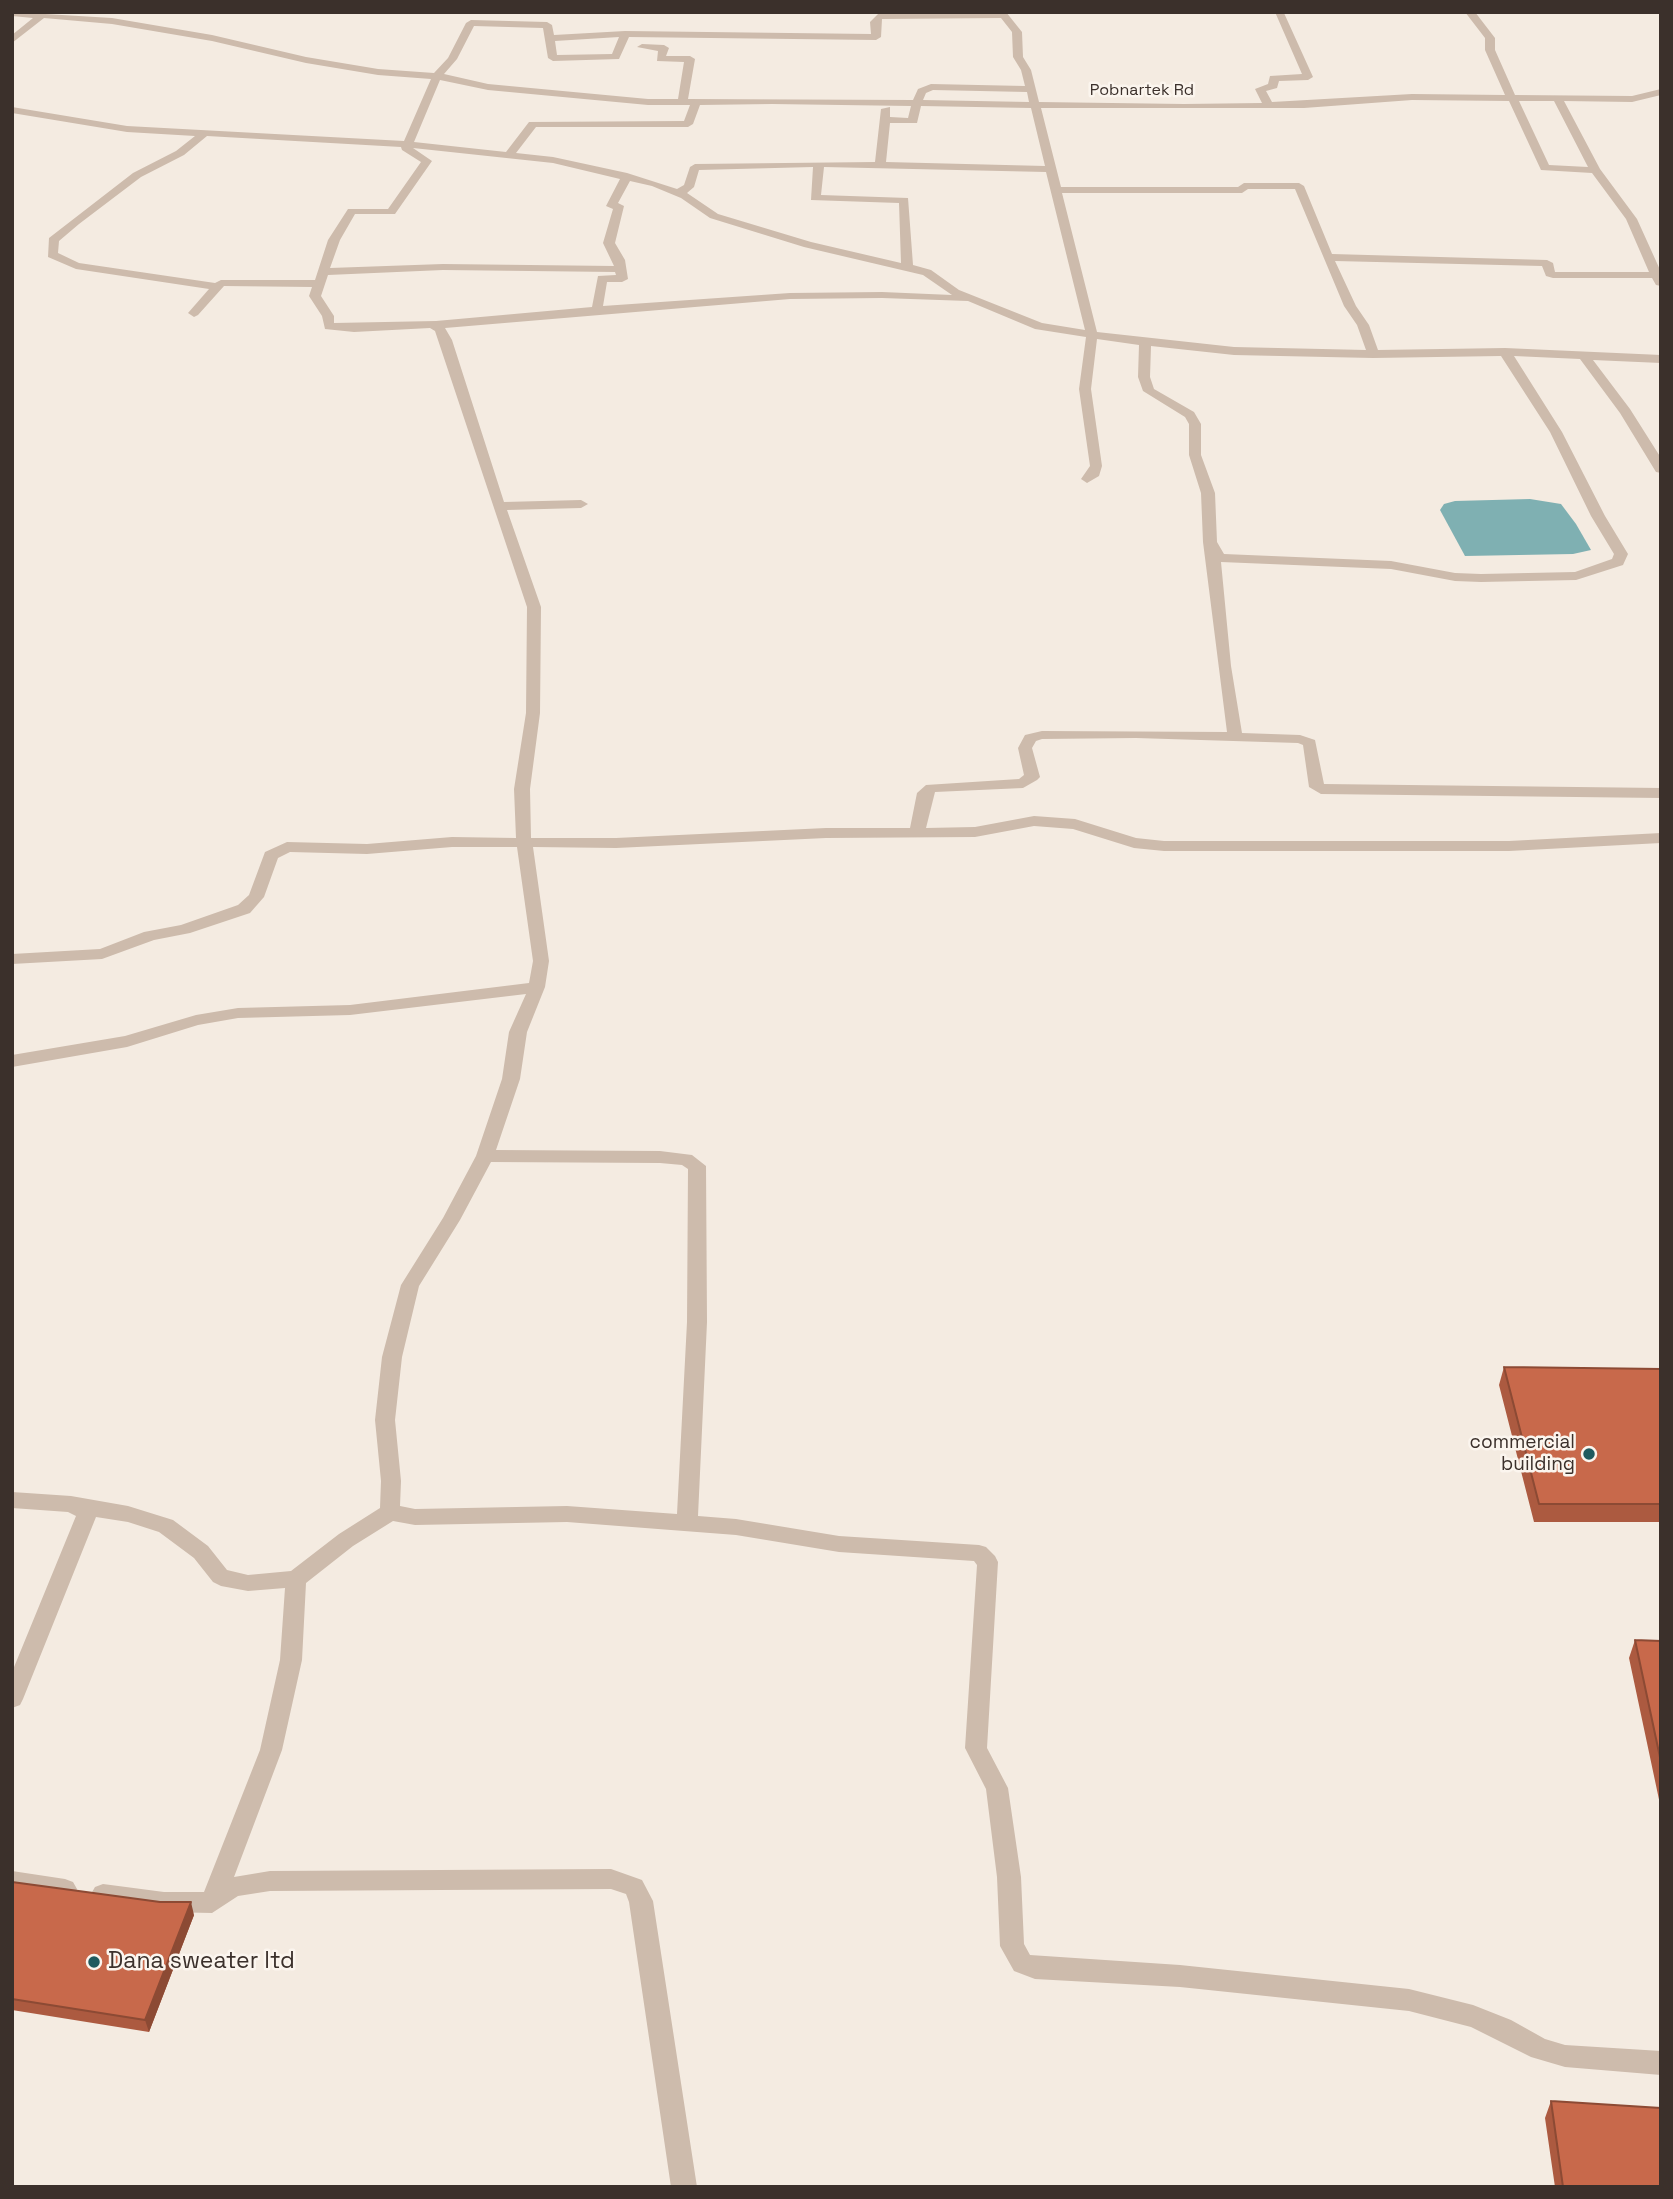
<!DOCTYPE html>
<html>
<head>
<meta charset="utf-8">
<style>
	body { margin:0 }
	#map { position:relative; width:1673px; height:2199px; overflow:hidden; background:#f4ebe1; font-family:"Space Grotesk",sans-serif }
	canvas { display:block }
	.frame { position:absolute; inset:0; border:14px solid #3b302b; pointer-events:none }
</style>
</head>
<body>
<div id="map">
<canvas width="1673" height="2199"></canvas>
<div class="frame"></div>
</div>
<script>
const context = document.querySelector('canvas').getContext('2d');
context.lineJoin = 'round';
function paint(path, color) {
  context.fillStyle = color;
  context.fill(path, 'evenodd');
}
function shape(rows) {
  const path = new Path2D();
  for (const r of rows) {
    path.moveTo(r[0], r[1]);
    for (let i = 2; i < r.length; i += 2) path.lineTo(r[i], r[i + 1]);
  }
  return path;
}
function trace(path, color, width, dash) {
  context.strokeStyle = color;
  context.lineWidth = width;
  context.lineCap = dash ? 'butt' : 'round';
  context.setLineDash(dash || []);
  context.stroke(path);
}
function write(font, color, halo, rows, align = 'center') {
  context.font = font + ' "Space Grotesk",sans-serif';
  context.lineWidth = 5;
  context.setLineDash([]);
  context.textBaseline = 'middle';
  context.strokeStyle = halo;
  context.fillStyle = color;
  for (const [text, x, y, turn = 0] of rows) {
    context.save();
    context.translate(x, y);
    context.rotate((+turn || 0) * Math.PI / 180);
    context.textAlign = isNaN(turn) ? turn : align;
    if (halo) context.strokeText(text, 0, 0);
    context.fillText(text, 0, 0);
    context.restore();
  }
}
const water = shape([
	[1530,499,1561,504,1576,524,1591,550,1573,554,1465,556,1440,510,1444,504,1455,501]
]);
const minor = shape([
	[12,12,112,18,212,35,306,57,378,69,434,73,448,58,466,23,471,20,547,22,552,25,554,35,625,31,871,34,870,22,879,13,1006,12,1022,32,1023,57,1031,70,1039,102,1184,104,1262,103,1255,89,1268,84,1270,76,1302,74,1275,12,1284,13,1313,77,1308,80,1279,81,1277,88,1266,91,1272,102,1412,94,1505,95,1485,50,1485,38,1465,12,1475,12,1495,38,1495,50,1515,95,1632,96,1661,89,1661,95,1632,102,1564,101,1600,169,1637,219,1661,272,1661,286,1656,285,1652,278,1553,278,1546,276,1542,266,1335,261,1356,306,1369,325,1378,350,1505,348,1661,355,1661,363,1593,360,1630,409,1661,458,1661,473,1656,472,1620,413,1580,359,1514,356,1562,432,1605,516,1628,554,1623,565,1576,580,1481,582,1455,581,1391,569,1221,562,1231,666,1242,733,1300,735,1315,740,1324,784,1661,788,1661,798,1321,794,1309,787,1303,745,1298,743,1136,738,1042,739,1036,741,1032,748,1040,777,1037,780,1023,788,935,792,926,828,975,827,1034,816,1075,819,1136,838,1164,841,1509,841,1661,833,1661,843,1509,851,1164,851,1134,848,1073,829,1034,826,975,837,826,838,616,848,533,847,549,961,545,987,527,1032,520,1079,496,1150,660,1151,692,1155,706,1166,707,1322,698,1516,736,1519,839,1536,979,1545,986,1547,995,1556,998,1562,987,1748,1008,1788,1021,1877,1024,1944,1030,1955,1180,1965,1409,1989,1473,2005,1511,2020,1545,2039,1565,2045,1661,2051,1661,2075,1565,2067,1531,2057,1471,2027,1409,2011,1180,1987,1035,1979,1014,1971,1000,1946,997,1877,986,1789,965,1748,977,1565,974,1561,839,1552,736,1535,567,1522,415,1525,393,1521,353,1546,306,1583,302,1660,282,1750,234,1877,270,1871,611,1869,642,1880,653,1901,697,2187,671,2187,629,1902,626,1894,611,1889,270,1891,238,1896,212,1913,164,1912,95,1901,91,1894,95,1887,103,1884,164,1892,204,1892,260,1750,280,1660,285,1588,248,1591,221,1586,213,1582,194,1558,159,1532,128,1522,96,1517,23,1699,20,1705,12,1708,12,1672,76,1516,68,1512,12,1508,12,1492,71,1496,128,1506,173,1520,208,1546,227,1570,248,1575,291,1571,339,1534,380,1508,381,1481,375,1420,382,1357,401,1285,443,1218,476,1156,502,1079,509,1032,526,994,350,1015,238,1018,198,1025,127,1047,12,1067,12,1055,125,1036,196,1015,238,1008,350,1005,529,983,533,961,517,847,452,847,367,854,290,852,278,858,264,897,250,913,190,933,154,940,102,959,12,964,12,954,100,949,144,932,181,925,238,905,249,895,265,852,287,842,367,844,452,837,516,838,514,789,526,713,527,607,435,331,430,328,354,332,325,329,322,316,309,296,312,287,224,286,198,315,194,317,188,313,209,289,76,269,48,257,49,238,133,173,176,151,195,136,127,132,12,113,12,107,127,126,404,141,431,79,378,75,306,63,212,41,112,24,44,18,12,43,12,35,33,18,12,16,12,12],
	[1001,18,1012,32,1013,57,1021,70,1025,86,931,84,918,89,913,100,688,99,695,59,690,56,666,56,669,48,664,45,642,44,637,47,658,51,657,61,684,62,678,99,648,99,488,84,444,74,457,59,474,26,543,28,548,58,553,61,619,59,629,37,876,40,881,37,882,19,1001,18],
	[619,37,612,54,557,55,555,41,619,37],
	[440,80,488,90,648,105,690,105,684,121,529,122,506,152,414,142,440,80],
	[933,90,1027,92,1029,102,923,100,926,93,933,90],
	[1412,100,1509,101,1541,170,1592,173,1626,219,1649,272,1555,272,1553,263,1547,260,1332,254,1304,186,1299,183,1244,183,1238,187,1061,187,1041,108,1304,108,1412,100],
	[1519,101,1554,101,1588,167,1549,165,1519,101],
	[772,104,911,106,908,118,890,117,890,107,881,109,875,162,695,164,690,167,684,185,677,189,627,173,553,157,516,153,536,127,688,127,693,124,700,105,772,104],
	[921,106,1031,108,1045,166,886,162,890,123,917,123,921,106],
	[207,136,401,147,402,150,421,162,388,209,348,209,328,240,315,280,221,280,215,283,79,263,58,253,59,241,79,224,141,177,184,155,207,136],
	[413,148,553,163,620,179,606,206,613,209,603,243,614,266,443,264,330,268,340,240,355,214,395,214,432,161,413,148],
	[813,167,811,200,899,203,901,263,811,242,718,214,687,193,694,187,699,170,813,167],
	[824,167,1046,172,1085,330,1042,323,959,290,931,270,913,265,908,198,821,195,824,167],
	[630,181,652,186,681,198,710,218,804,247,923,275,952,295,882,292,790,293,603,306,607,282,622,282,628,279,625,260,615,243,624,206,618,203,630,181],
	[1295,189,1344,306,1357,325,1366,350,1234,347,1097,332,1062,193,1242,193,1248,189,1295,189],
	[443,270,615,272,616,275,598,276,592,307,436,321,334,323,334,316,321,296,328,275,443,270],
	[882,298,968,301,1035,329,1086,337,1079,389,1090,466,1081,479,1087,483,1099,476,1102,466,1091,389,1097,339,1139,345,1138,377,1143,391,1185,417,1189,424,1189,455,1201,493,1203,542,1227,732,1042,731,1025,735,1018,748,1024,775,1019,779,926,785,917,793,910,828,826,828,616,838,531,838,530,789,540,713,541,607,507,510,581,508,588,504,581,500,504,502,452,340,445,328,790,299,882,298],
	[1151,346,1234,355,1373,358,1501,356,1550,432,1591,516,1614,554,1612,559,1575,572,1481,574,1455,573,1391,561,1224,554,1217,542,1215,493,1201,455,1201,424,1194,412,1154,389,1150,377,1151,346],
	[491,1162,660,1163,682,1165,688,1169,687,1322,677,1514,567,1506,415,1509,400,1506,401,1481,395,1420,402,1357,419,1286,460,1220,491,1162],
	[12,1871,65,1879,73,1882,77,1889,73,1896,65,1899,12,1891,12,1871]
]);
const wall = shape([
	[1504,1367,1661,1369,1661,1522,1534,1522,1499,1385],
	[1635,1640,1661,1641,1661,1809,1629,1658],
	[12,1882,194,1915,149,2032,12,2010],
	[1551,2101,1661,2187,1555,2187,1545,2118]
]);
const shadedWall = shape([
	[191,1902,194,1915,149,2032,145,2020]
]);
const building = shape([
	[1504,1367,1661,1369,1661,1504,1539,1504,1504,1367],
	[1635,1640,1661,1641,1661,1762,1635,1640],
	[12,1882,160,1902,191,1902,145,2020,12,1999,12,1882],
	[1551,2101,1661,2108,1661,2187,1563,2187,1551,2101]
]);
const markers = [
	[1589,1454,7,"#1f5a5e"],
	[94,1962,7,"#1f5a5e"]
];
const farStreetnames = [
	["Pobnartek Rd",1142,91]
];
const poiNames = [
	["commercial",1575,1443],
	["building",1575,1465]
];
const nearPoinames = [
	["Dana sweater ltd",108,1962]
];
paint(water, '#7fb0b2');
paint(minor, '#cdbbac');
paint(wall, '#ac5a40');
paint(shadedWall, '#8c4a34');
paint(building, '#c8694b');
trace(building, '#8c4a34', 2);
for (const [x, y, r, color] of markers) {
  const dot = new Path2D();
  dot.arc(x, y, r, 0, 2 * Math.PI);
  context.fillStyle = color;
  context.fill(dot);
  trace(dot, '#fbf5ee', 2.5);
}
write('16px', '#3b302b', '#fbf5ee', farStreetnames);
write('19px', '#3b302b', '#fbf5ee', poiNames, 'right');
write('23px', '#3b302b', '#fbf5ee', nearPoinames, 'left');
</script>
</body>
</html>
